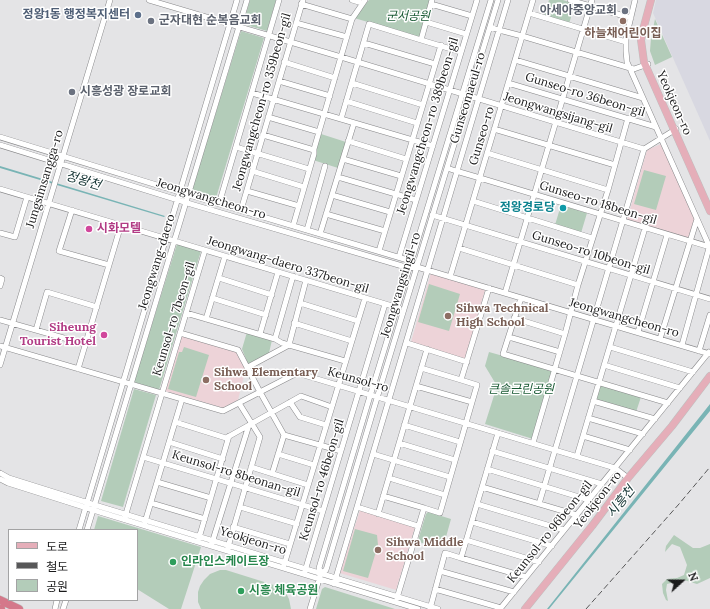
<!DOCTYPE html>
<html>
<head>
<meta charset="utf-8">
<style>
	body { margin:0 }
	#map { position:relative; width:710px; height:609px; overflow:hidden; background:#e4e4e6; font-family:Lora,"Noto Sans KR",serif }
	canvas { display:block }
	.legend { position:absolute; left:8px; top:529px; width:130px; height:72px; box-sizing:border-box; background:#fff; border:1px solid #a3a3a4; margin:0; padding:5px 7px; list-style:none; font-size:12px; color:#1a1a1b }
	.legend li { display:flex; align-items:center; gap:8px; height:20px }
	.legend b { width:20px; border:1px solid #a3a3a4 }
	.north { position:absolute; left:662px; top:561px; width:40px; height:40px; -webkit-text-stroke:3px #fff; paint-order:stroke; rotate:69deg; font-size:11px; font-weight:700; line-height:16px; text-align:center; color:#1a1a1b }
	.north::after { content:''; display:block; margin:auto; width:14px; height:18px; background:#1a1a1b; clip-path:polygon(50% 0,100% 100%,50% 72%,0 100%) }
</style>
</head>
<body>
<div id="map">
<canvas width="710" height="609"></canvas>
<ul class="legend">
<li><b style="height:5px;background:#e5aeb9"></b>도로</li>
<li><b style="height:5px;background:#575758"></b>철도</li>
<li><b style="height:11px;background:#b3ccb9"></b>공원</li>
</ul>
<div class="north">N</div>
</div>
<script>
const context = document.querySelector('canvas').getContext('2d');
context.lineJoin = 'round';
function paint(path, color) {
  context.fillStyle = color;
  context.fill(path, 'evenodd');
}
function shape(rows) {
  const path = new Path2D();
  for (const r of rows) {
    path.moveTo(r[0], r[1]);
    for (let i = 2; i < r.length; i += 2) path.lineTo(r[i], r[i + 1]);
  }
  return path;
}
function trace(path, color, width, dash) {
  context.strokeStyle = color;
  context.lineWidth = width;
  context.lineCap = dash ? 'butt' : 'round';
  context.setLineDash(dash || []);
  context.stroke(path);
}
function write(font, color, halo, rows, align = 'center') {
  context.font = font + ' Lora,"Noto Sans KR",serif';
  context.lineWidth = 3;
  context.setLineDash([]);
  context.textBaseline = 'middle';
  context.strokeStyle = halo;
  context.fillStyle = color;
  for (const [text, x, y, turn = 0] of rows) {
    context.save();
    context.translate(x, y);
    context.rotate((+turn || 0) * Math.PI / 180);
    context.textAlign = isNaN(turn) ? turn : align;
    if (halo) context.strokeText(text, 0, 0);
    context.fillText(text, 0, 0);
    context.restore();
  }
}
const built = shape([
	[656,0,710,0,710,141,653,13]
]);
const education = shape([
	[661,144,695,219,689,239,627,220,647,150],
	[431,273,485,290,465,359,411,342],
	[182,335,236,351,246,368,238,400,223,408,165,391],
	[360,510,415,527,396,590,340,573]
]);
const green = shape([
	[250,0,276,0,267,31,243,24],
	[369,0,430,0,420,37,354,18],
	[549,0,563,0,575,4,569,24,544,16],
	[655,19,672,57,655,65,650,51,651,38],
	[241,31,264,38,216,198,192,190],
	[321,134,346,142,338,168,313,160],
	[644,170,666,176,656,210,634,204],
	[561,205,587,213,581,233,555,225],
	[177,244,201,251,159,390,134,382],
	[429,284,460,294,449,331,418,322],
	[247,332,272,340,269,353,248,364,242,349],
	[184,347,209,355,196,397,168,389,179,352,182,352],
	[489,352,553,370,533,439,485,424,497,386,485,366],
	[601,385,641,397,636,412,596,400],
	[134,389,156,395,123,507,101,501],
	[428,512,451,519,446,537,433,546,419,542,418,540,426,514],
	[98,516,201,547,181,609,169,609,137,589,137,530,94,530],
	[355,529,377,535,378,545,368,578,343,571],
	[674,535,693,548,700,548,710,544,710,578,697,584,684,580,667,584,666,590,668,601,666,600,663,593,662,584,667,579,677,578,684,575,687,565,680,547,672,544,665,552,666,546],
	[220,570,226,570,277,586,286,593,289,599,291,609,201,609,198,602,198,592,200,586,204,580,210,574],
	[325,587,395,609,316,609,322,589]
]);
const water = shape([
	[0,166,165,216,164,217,0,168],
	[710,404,710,411,549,609,547,609]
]);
const minor = shape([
	[149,0,341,57,644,149,676,129],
	[352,0,362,3],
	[432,0,421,40,369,24,341,119,433,146],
	[570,0,631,18],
	[635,0,626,38,626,51,627,62,710,248],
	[301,4,352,19],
	[431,4,472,16],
	[529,13,626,42],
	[426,22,466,34],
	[296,23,347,37],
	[490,27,499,30,522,36,630,68,634,69,648,64],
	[421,40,461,52],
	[364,43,435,64],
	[515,60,643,98],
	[284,62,335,78],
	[279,81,330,96],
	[352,83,423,105],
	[508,83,656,127],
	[252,93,341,119],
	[346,101,417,123],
	[268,117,319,132],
	[494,129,615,165],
	[263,135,314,150],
	[0,137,196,197,411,261,413,263],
	[348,141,406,159],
	[0,145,194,205,409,268,417,267,710,354],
	[236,147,309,169],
	[487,153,608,190],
	[343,159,401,176],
	[447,168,456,171,480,178,710,247],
	[252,171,304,187],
	[338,177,416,200],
	[0,189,399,308],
	[247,191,299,206],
	[332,195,390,212],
	[473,201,592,238],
	[219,204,279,0],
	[72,210,59,251,109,265],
	[241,210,303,0],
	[326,214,385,231],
	[432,215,710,299],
	[293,226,314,154,314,149,352,19,365,0],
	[307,230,325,166],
	[0,233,15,237,27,197],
	[320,234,354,123],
	[459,248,578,285],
	[379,251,441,45],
	[399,257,477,0],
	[450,277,533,0],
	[0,278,2,279,0,286],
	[219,278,272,295],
	[505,293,592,0],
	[212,298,266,315],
	[521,298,503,354,668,403],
	[300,303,358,321],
	[186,313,275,339,282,343,345,361],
	[514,318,565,334],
	[206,319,225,256],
	[0,320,85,344],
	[294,323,352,341],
	[36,330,47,292,97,307],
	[638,332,667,235],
	[180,333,238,350,260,392,284,435,272,474],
	[260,334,278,272],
	[509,337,560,352],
	[275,339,293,276],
	[660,339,697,219],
	[407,343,467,362],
	[682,345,709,248],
	[0,346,223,411,297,373,615,468,628,478],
	[610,347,693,372],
	[699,351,710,315],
	[0,365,110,0],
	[604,365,680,388],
	[248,367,289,345,306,280],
	[421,368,461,380],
	[78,369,121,225],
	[416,386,472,402],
	[593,401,655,419],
	[290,402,300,417,326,425],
	[588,418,643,434],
	[175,422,226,438,301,396,332,407],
	[404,425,460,442],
	[284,435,341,451],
	[583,436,630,450],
	[169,442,223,459],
	[399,443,455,460],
	[533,443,565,334,578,285,608,190,628,118],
	[492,451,602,484],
	[278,454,314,465],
	[373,454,450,477],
	[577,456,645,228],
	[143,457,323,511],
	[251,467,308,485],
	[487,469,589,500],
	[0,473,9,478,95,505,438,609],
	[389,478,445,495],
	[0,479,8,483,93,510,418,609],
	[157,482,211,498],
	[482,487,577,515],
	[383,496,424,508],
	[151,503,205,519],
	[477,504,564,530],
	[539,504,644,149],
	[240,507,297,524],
	[357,507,418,526],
	[378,514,427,349],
	[125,517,205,250],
	[145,522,182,399],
	[472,522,552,546],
	[233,527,290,544],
	[79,530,237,0],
	[87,530,247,0],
	[199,538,229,436],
	[466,540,539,562],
	[212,543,249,425],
	[228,547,260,437,239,403],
	[461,558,526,577],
	[284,565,365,298],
	[305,571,385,304],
	[440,571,514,592],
	[321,573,319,568,367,406,491,0],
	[334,584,508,0],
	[435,589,501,608],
	[397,598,424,508,440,513,477,385,461,380,489,288],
	[55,609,57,600],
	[63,609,66,600],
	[310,609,321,573,326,570,374,408,498,0],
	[430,609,445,553,461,558,498,433],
	[500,609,709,352]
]);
const major = shape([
	[651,0,643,30,641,40,644,62,710,211],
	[525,609,592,526,628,478,672,426,710,376]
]);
const highway = shape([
	[0,600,19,609],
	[0,609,1,609]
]);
const rail = shape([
	[586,609,679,504,710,467]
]);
const markers = [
	[625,11,4,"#6b7280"],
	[138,15,4,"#5c6f8a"],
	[151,21,4,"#6b7280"],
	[623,21,4,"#8d6e63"],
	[72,92,4,"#6b7280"],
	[563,208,4,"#0f9aa8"],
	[89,229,4,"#d1479c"],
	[448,316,4,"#8d6e63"],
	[104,335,4,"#d1479c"],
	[206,380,4,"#8d6e63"],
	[378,550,4,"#8d6e63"],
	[173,562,4,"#2e9e5b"],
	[241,591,4,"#2e9e5b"]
];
const worshipNames = [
	["아세아중앙교회",617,11,"right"],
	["군자대현 순복음교회",159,21],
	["시흥성광 장로교회",80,92]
];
const serviceNames = [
	["정왕1동 행정복지센터",130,15]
];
const parkNames = [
	["군서공원",408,17],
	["큰솔근린공원",521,390]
];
const educationNames = [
	["하늘채어린이집",623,34,"center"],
	["Sihwa Technical",456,309],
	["High School",456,323],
	["Sihwa Elementary",214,373],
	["School",214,387],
	["Sihwa Middle",386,543],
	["School",386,557]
];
const streetNames = [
	["Gunseo-ro 36beon-gil",585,95,17],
	["Gunseomaeul-ro",468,98,-73],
	["Jeongwangcheon-ro 359beon-gil",262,102,-74],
	["Yeokjeon-ro",674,103,66],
	["Jeongwangsijang-gil",558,113,17],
	["Jeongwangcheon-ro 389beon-gil",428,126,-73],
	["Gunseo-ro",482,136,-73],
	["Jungsimsangga-ro",45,179,-73],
	["Jeongwangcheon-ro",211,199,17],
	["Gunseo-ro 18beon-gil",598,203,17],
	["Gunseo-ro 10beon-gil",591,253,17],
	["Jeongwang-daero",157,262,-73],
	["Jeongwang-daero 337beon-gil",288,265,17],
	["Jeongwangsingil-ro",401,285,-73],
	["Jeongwangcheon-ro",624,318,16],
	["Keunsol-ro 7beon-gil",174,319,-73],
	["Keunsol-ro",358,380,16],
	["Keunsol-ro 8beonan-gil",236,474,17],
	["Keunsol-ro 46beon-gil",322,480,-73],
	["Yeokjeon-ro",598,500,-52],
	["Keunsol-ro 96beon-gil",550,532,-51],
	["Yeokjeon-ro",253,541,17]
];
const cultureNames = [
	["정왕경로당",555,208]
];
const hotelNames = [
	["시화모텔",97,229],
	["Siheung",96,328,"right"],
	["Tourist Hotel",96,342,"right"]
];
const leisureNames = [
	["인라인스케이트장",181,562],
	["시흥 체육공원",249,591]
];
const waterNames = [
	["정왕천",83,181,17],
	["시흥천",621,502,-51]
];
paint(built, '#d8d8e1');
paint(education, '#edd3d8');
paint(green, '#b3ccb9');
paint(water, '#79b4b5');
trace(minor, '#878789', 6);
trace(major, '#bfbfbf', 8);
trace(highway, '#bfbfbf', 9);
trace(minor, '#fff', 5);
trace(major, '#e5aeb9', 7);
trace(highway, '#d4788a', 8);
trace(rail, '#575758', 1, [6, 3]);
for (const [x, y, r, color] of markers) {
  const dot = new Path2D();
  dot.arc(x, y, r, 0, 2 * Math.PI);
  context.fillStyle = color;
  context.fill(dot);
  trace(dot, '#fff', 1.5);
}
write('bold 12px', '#5b616d', '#fff', worshipNames, 'left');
write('bold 12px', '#4e5e75', '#fff', serviceNames, 'right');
write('italic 12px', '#185933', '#fff', parkNames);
write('bold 12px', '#785e54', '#fff', educationNames, 'left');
write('12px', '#1a1a1b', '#fff', streetNames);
write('bold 12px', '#0d838f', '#fff', cultureNames, 'right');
write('bold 12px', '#b23c85', '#fff', hotelNames, 'left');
write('bold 12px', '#27864d', '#fff', leisureNames, 'left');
write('italic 13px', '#153434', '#fff', waterNames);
</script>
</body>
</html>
